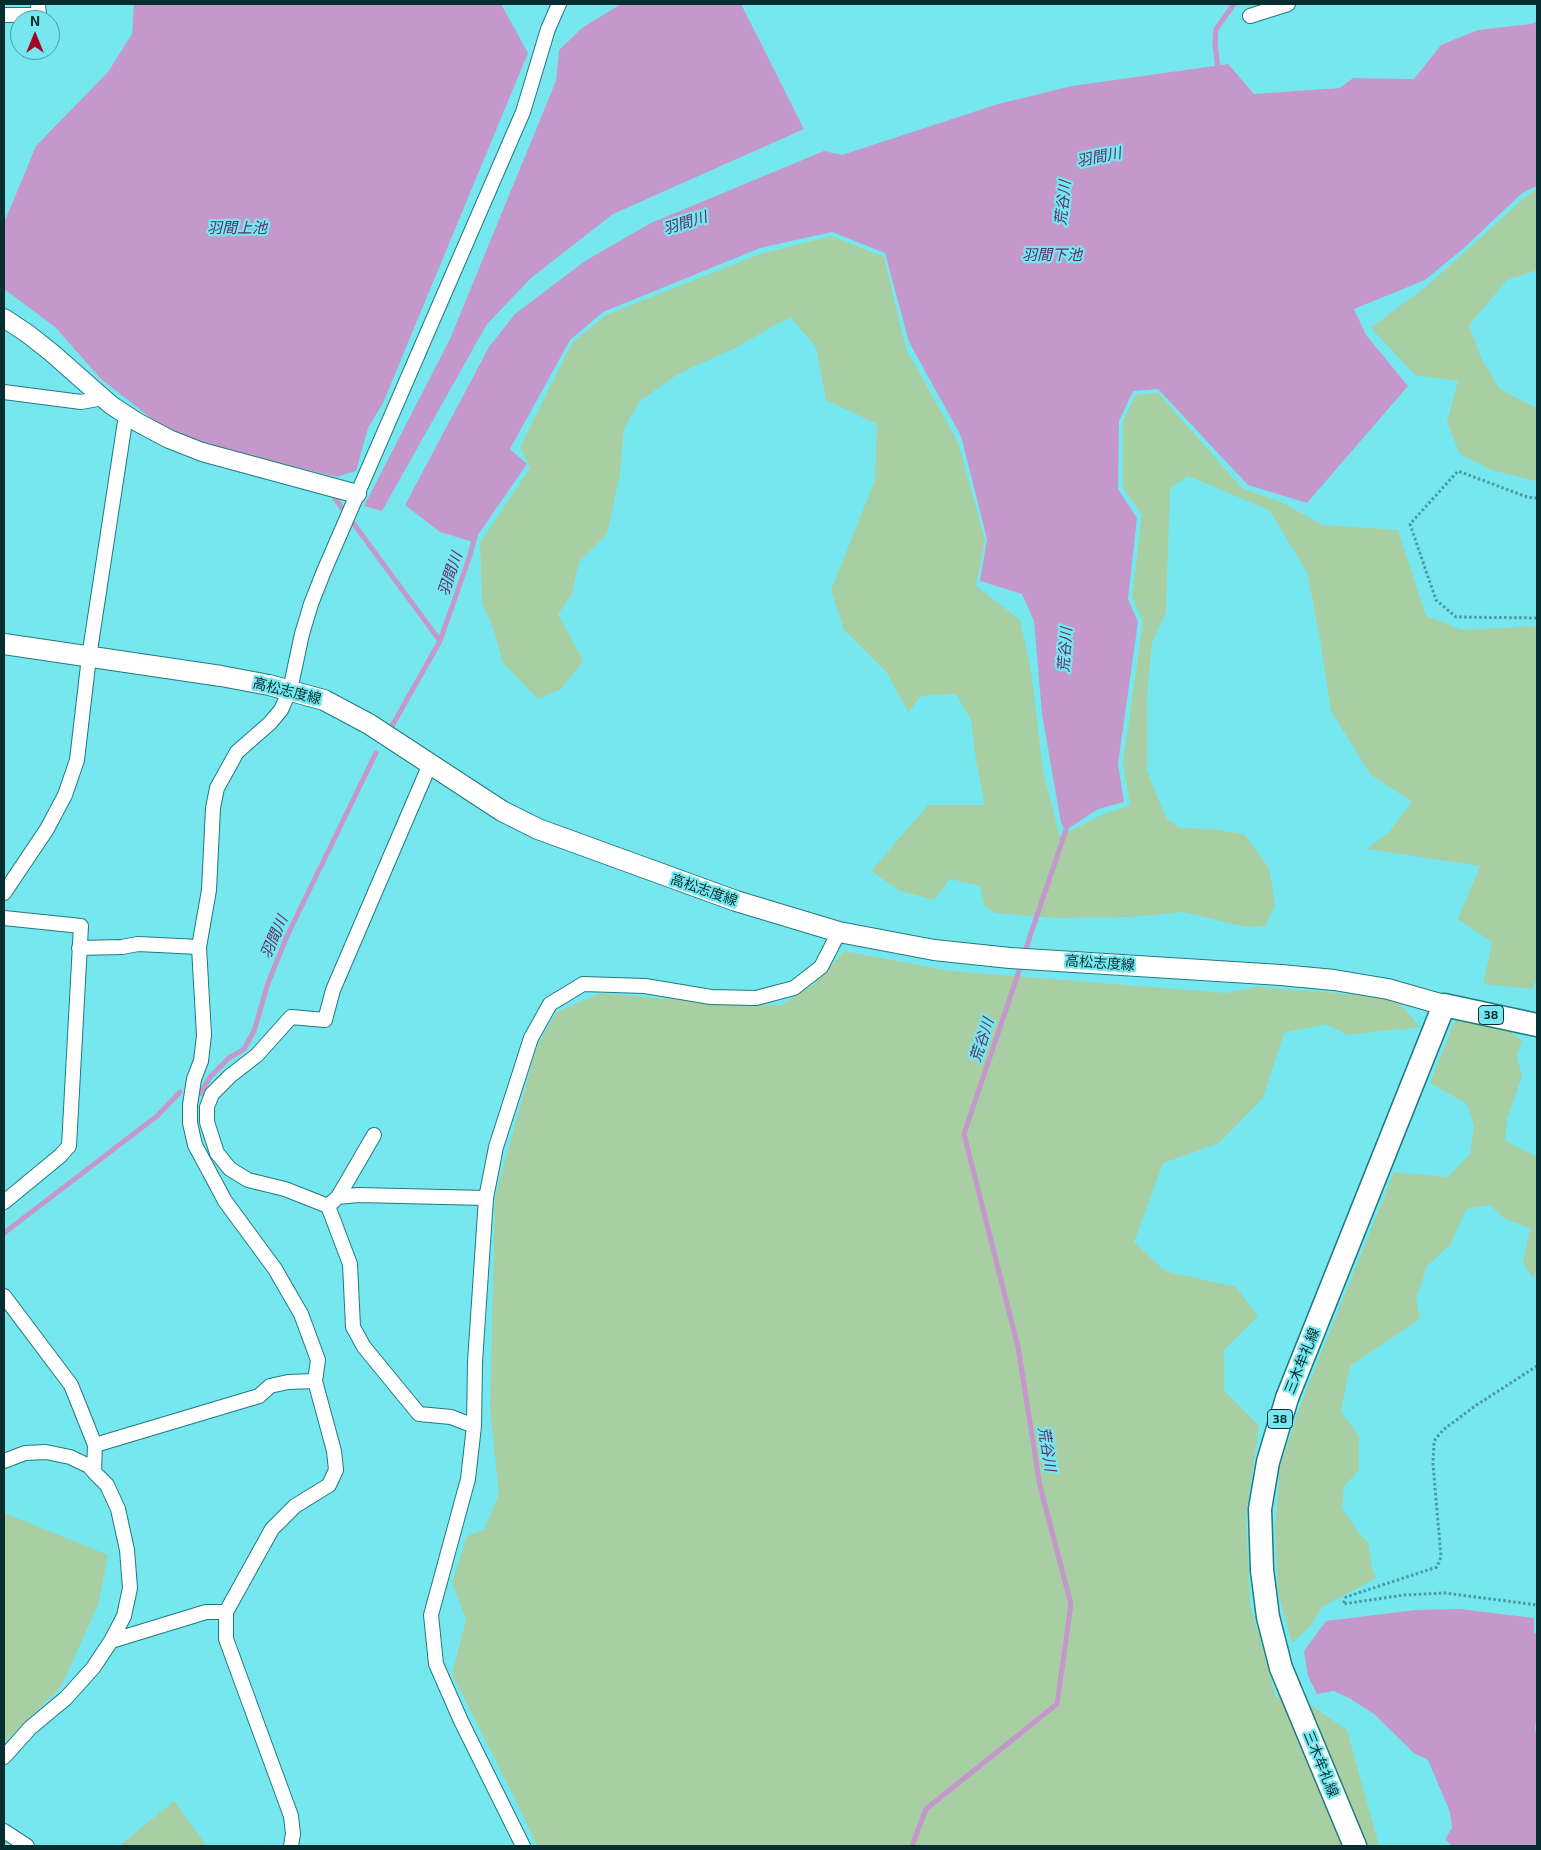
<!DOCTYPE html>
<html>
<head>
<meta charset="utf-8">
<style>
	body { margin:0 }
	#map { position:relative; width:1541px; height:1850px; overflow:hidden; background:#77e7ef; font-family:"Exo 2",sans-serif }
	canvas { display:block }
	.frame { position:absolute; inset:0; border:5px solid #062d2f; pointer-events:none }
	.north { position:absolute; left:10px; top:10px; width:50px; height:50px; box-sizing:border-box; background:#77e7ef; border:1px solid #4a9da2; border-radius:50%; rotate:0deg; font-size:14px; font-weight:700; line-height:20px; text-align:center; color:#062d2f }
	.north::after { content:''; display:block; margin:auto; width:18px; height:22px; background:#a30625; clip-path:polygon(50% 0,100% 100%,50% 72%,0 100%) }
</style>
</head>
<body>
<div id="map">
<canvas width="1541" height="1850"></canvas>
<div class="frame"></div>
<div class="north">N</div>
</div>
<script>
const context = document.querySelector('canvas').getContext('2d');
context.lineJoin = 'round';
function paint(path, color) {
  context.fillStyle = color;
  context.fill(path, 'evenodd');
}
function shape(rows) {
  const path = new Path2D();
  for (const r of rows) {
    path.moveTo(r[0], r[1]);
    for (let i = 2; i < r.length; i += 2) path.lineTo(r[i], r[i + 1]);
  }
  return path;
}
function trace(path, color, width, dash) {
  context.strokeStyle = color;
  context.lineWidth = width;
  context.lineCap = dash ? 'butt' : 'round';
  context.setLineDash(dash || []);
  context.stroke(path);
}
function write(font, color, halo, rows, align = 'center') {
  context.font = font + ' "Exo 2","Noto Sans JP",sans-serif';
  context.lineWidth = 4.5;
  context.setLineDash([]);
  context.textBaseline = 'middle';
  context.strokeStyle = halo;
  context.fillStyle = color;
  for (const [text, x, y, turn = 0] of rows) {
    context.save();
    context.translate(x, y);
    context.rotate((+turn || 0) * Math.PI / 180);
    context.textAlign = isNaN(turn) ? turn : align;
    if (halo) context.strokeText(text, 0, 0);
    context.fillText(text, 0, 0);
    context.restore();
  }
}
const green = shape([
	[1537,189,1537,270,1507,280,1469,325,1482,360,1500,389,1534,407,1537,407,1537,481,1535,481,1492,470,1460,454,1447,422,1458,381,1415,375,1371,328,1428,285,1522,200],
	[831,236,884,257,906,349,958,442,985,540,976,586,1020,620,1031,670,1043,771,1060,837,1101,815,1130,805,1123,763,1143,622,1132,597,1142,515,1123,488,1123,422,1135,395,1158,393,1242,488,1283,503,1323,525,1398,530,1426,616,1463,630,1537,626,1537,978,1532,989,1483,984,1492,942,1458,919,1480,866,1367,849,1389,832,1412,802,1370,774,1331,711,1319,633,1307,572,1269,510,1188,476,1170,489,1166,613,1152,642,1147,698,1147,771,1166,818,1180,828,1210,829,1244,834,1269,868,1275,904,1266,926,1246,927,1183,912,1131,917,1058,918,996,913,985,907,980,886,950,879,934,900,900,891,871,871,928,805,985,805,976,760,971,720,956,694,921,696,908,712,887,673,844,630,831,590,875,480,877,424,826,400,816,347,790,317,733,349,678,374,640,401,624,428,620,474,607,534,579,562,572,594,558,614,583,661,561,689,538,699,503,663,493,628,482,603,480,543,530,468,520,447,572,343,606,315,760,254],
	[844,951,950,971,1226,993,1257,987,1338,993,1397,1000,1420,1027,1347,1035,1326,1024,1284,1033,1263,1098,1219,1143,1163,1163,1134,1242,1165,1271,1236,1287,1258,1316,1224,1350,1224,1390,1259,1426,1246,1516,1250,1603,1276,1697,1312,1706,1347,1730,1379,1846,537,1846,516,1801,452,1674,466,1620,452,1582,467,1536,484,1530,499,1494,490,1409,495,1197,537,1046,557,1012,601,993,734,1005,782,1005,816,983],
	[1455,1020,1507,1029,1522,1041,1517,1057,1522,1076,1507,1119,1505,1141,1537,1157,1537,1269,1533,1278,1523,1263,1530,1228,1505,1219,1490,1205,1466,1209,1451,1244,1427,1266,1416,1299,1420,1319,1350,1366,1341,1412,1359,1436,1359,1470,1344,1486,1342,1508,1356,1529,1368,1543,1372,1568,1376,1578,1322,1607,1311,1626,1292,1643,1278,1592,1275,1528,1280,1467,1300,1406,1394,1172,1448,1177,1470,1154,1474,1126,1467,1104,1430,1083],
	[4,1513,108,1555,98,1605,61,1687,4,1743],
	[174,1801,207,1846,119,1846]
]);
const water = shape([
	[134,4,501,4,528,53,383,403,368,428,356,471,336,477,213,446,165,429,101,379,55,327,4,289,4,223,36,146,108,72,132,34],
	[621,4,741,4,804,129,613,214,531,278,487,324,382,511,364,506,450,339,556,81,559,50,582,28],
	[1537,22,1537,186,1522,193,1465,247,1425,280,1354,309,1366,335,1408,386,1307,503,1248,485,1158,389,1133,391,1119,421,1118,489,1137,518,1128,599,1138,622,1118,764,1124,802,1098,809,1066,830,1061,823,1042,714,1034,621,1022,594,980,581,987,539,961,436,909,342,885,253,832,232,760,248,603,312,570,340,510,449,527,464,473,542,440,532,405,505,489,347,515,314,585,261,651,223,824,151,842,155,998,104,1072,86,1228,64,1254,94,1340,88,1353,78,1414,79,1441,45,1478,30,1531,24],
	[1460,1609,1534,1618,1534,1632,1537,1635,1537,1712,1535,1729,1537,1736,1537,1846,1452,1846,1445,1839,1452,1828,1450,1812,1428,1760,1414,1753,1374,1714,1349,1698,1334,1691,1317,1694,1308,1676,1304,1651,1326,1621,1416,1610]
]);
const stream = shape([
	[1218,70,1215,43,1216,29,1234,4],
	[332,492,334,497,440,641],
	[392,726,440,641,469,558,475,537],
	[1024,954,1066,830,1066,824],
	[200,1094,210,1077,229,1058,244,1049,254,1031,268,983,287,936,376,753],
	[4,1233,157,1116,180,1092],
	[912,1846,926,1809,1057,1704,1071,1604,1040,1486,1018,1347,964,1134,1022,962]
]);
const path = shape([
	[1537,498,1527,497,1458,471,1410,524,1436,600,1456,617,1537,618],
	[1537,1366,1475,1406,1443,1430,1434,1441,1433,1464,1441,1557,1437,1567,1346,1597,1343,1604,1404,1595,1445,1593,1537,1605]
]);
const minor = shape([
	[4,15,39,15,38,4],
	[1250,16,1288,4],
	[4,392,81,402,103,398],
	[430,764,333,990,325,1020,291,1017,257,1055,230,1076,212,1094,207,1107,207,1122,217,1153,230,1169,248,1180,285,1189,328,1206,350,1264,353,1327,364,1347,419,1414,451,1417,474,1426],
	[4,893,47,829,65,795,77,760,89,657,126,415],
	[4,918,81,926,69,1146,60,1156,4,1202],
	[79,948,122,947,138,944,199,947],
	[338,1197,374,1135],
	[328,1206,338,1197,358,1195,486,1198],
	[4,1296,71,1385,95,1445,94,1472],
	[95,1445,259,1396,270,1386,288,1382,315,1381],
	[4,1461,25,1453,46,1452,70,1457,89,1466,94,1472,107,1485,118,1509,127,1550,130,1588,124,1616,111,1641,93,1668,66,1698,30,1728,4,1757],
	[111,1641,206,1612,226,1612],
	[4,1831,27,1846],
	[291,1846,293,1834,291,1816,226,1639,226,1612,272,1529,295,1506,329,1485,336,1470,334,1451,315,1381,318,1360,301,1314,275,1269,225,1201,195,1145,190,1123,190,1105,194,1079,201,1061,204,1035,199,947,209,890,213,808,217,788,237,752,270,723,281,710,290,690,302,634,311,604,324,571,523,112,548,29,559,4],
	[523,1846,461,1721,436,1664,431,1615,468,1479,474,1426,475,1362,486,1198,496,1147,531,1038,550,1004,583,984,645,986,711,997,756,998,794,988,821,967,839,932]
]);
const tertiary = shape([
	[4,318,28,334,52,353,111,405,137,422,169,439,202,452,357,494]
]);
const secondary = shape([
	[4,644,221,676,269,685,324,700,369,724,502,811,538,829,736,901,839,932,934,950,1010,958,1281,975,1334,980,1388,989,1444,1005]
]);
const primary = shape([
	[1355,1846,1281,1668,1268,1617,1262,1570,1260,1509,1268,1462,1287,1398,1444,1005,1537,1025]
]);
const shields = [
	[1491,1015,25],
	[1280,1419,25]
];
const shieldNames = [
	["38",1491,1015],
	["38",1280,1419]
];
const streetNames = [
	["高松志度線",287,691,14],
	["高松志度線",704,890,19],
	["高松志度線",1100,963,4],
	["三木牟礼線",1302,1361,-68],
	["三木牟礼線",1321,1764,68]
];
const waterNames = [
	["羽間川",1099,157,-11],
	["荒谷川",1063,203,-84],
	["羽間川",685,223,-17],
	["羽間上池",237,228],
	["羽間下池",1052,255],
	["羽間川",450,574,-71],
	["荒谷川",1065,650,-86],
	["羽間川",274,937,-66],
	["荒谷川",982,1040,-72],
	["荒谷川",1047,1449,81]
];
paint(green, '#a8cea3');
paint(water, '#c498cb');
trace(stream, '#c498cb', 5);
trace(minor, '#1e7b81', 16);
trace(tertiary, '#1e7b81', 20);
trace(secondary, '#1e7b81', 22);
trace(primary, '#1e7b81', 25);
trace(path, '#489a9f', 3, [2.5, 2.5]);
trace(minor, '#fff', 14);
trace(tertiary, '#fff', 18);
trace(secondary, '#fff', 20);
trace(primary, '#fff', 22);
for (const [x, y, w] of shields) {
  const box = new Path2D();
  box.roundRect(x - w / 2, y - 9.5, w, 19, 4);
  context.fillStyle = '#77e7ef';
  context.fill(box);
  trace(box, '#062d2f', 1);
}
write('bold 12px', '#062d2f', null, shieldNames);
write('14px', '#062d2f', '#77e7ef', streetNames);
write('italic 15px', '#612c6a', '#77e7ef', waterNames);
</script>
</body>
</html>
